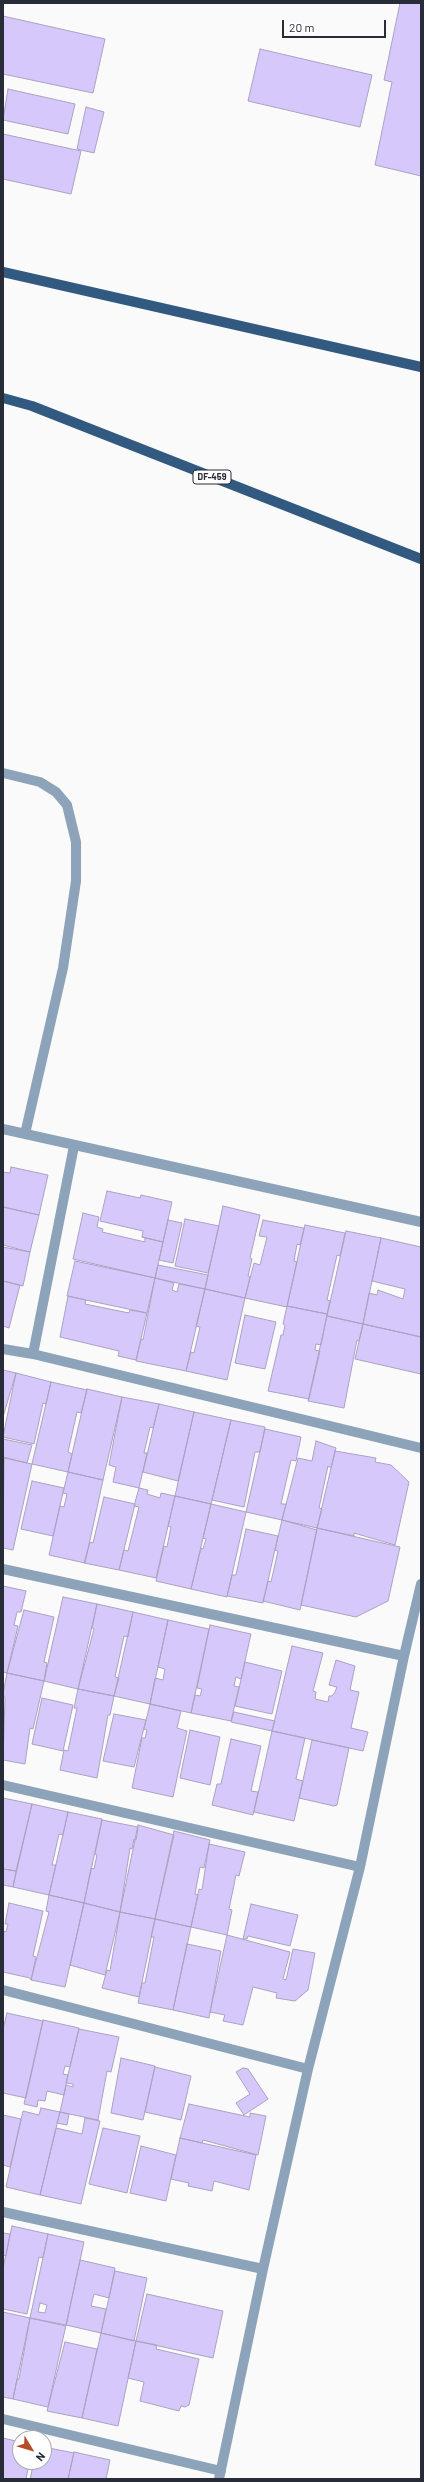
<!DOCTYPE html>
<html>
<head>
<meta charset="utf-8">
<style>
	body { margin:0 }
	#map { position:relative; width:424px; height:2482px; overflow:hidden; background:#fafafa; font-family:Barlow,sans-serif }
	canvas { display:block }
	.frame { position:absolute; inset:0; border:4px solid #282b38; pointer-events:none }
	.north { position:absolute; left:12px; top:2430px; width:40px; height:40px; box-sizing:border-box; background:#fff; border:1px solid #a9aaaf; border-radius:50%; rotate:128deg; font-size:11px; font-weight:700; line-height:16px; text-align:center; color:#282b38 }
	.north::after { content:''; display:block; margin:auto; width:14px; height:18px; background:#b54d2a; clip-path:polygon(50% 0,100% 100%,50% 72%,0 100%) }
	.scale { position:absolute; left:282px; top:20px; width:104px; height:18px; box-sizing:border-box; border:2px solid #282b38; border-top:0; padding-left:5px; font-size:12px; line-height:14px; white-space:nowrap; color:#282b38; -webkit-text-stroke:3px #fff; paint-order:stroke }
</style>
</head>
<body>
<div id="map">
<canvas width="424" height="2482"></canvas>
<div class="frame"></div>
<div class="north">N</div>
<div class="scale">20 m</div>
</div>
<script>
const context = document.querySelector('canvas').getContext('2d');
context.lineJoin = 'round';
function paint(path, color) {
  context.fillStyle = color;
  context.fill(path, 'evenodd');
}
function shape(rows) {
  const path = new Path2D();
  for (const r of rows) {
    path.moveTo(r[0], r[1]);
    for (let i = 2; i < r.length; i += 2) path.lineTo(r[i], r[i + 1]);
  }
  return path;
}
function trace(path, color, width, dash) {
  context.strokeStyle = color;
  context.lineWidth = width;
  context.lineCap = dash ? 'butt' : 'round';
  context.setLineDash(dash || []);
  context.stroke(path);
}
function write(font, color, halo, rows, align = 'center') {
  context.font = font + ' Barlow,sans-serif';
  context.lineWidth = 3.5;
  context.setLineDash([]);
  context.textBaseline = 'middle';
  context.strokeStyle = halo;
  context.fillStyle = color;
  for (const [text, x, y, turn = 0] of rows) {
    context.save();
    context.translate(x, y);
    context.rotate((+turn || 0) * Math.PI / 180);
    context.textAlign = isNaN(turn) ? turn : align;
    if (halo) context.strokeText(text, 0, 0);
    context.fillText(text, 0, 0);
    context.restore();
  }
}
const building = shape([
	[400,3,421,3,421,176,375,165,392,82,384,80,400,3],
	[3,16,105,39,93,93,3,74,3,16],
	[260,49,372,75,360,127,248,101,260,49],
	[8,89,75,104,68,134,3,120,8,89],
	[86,107,104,112,94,153,77,149,86,107],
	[3,134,81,151,71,194,3,179,3,134],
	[11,1167,48,1175,39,1215,3,1207,3,1172,10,1173,11,1167],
	[107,1191,140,1198,141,1195,172,1202,163,1242,142,1237,143,1231,100,1221,107,1191],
	[223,1206,260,1215,250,1258,252,1259,248,1276,250,1277,245,1298,205,1289,223,1206],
	[3,1207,39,1215,30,1252,3,1245,3,1207],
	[83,1213,99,1217,97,1227,103,1229,102,1232,145,1242,145,1238,142,1237,163,1242,155,1278,73,1259,83,1213],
	[185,1219,219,1226,208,1273,175,1266,185,1219],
	[168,1220,182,1223,173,1263,159,1260,168,1220],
	[263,1220,304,1228,300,1245,297,1244,294,1261,297,1262,287,1307,245,1298,254,1263,260,1265,267,1237,259,1236,263,1220],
	[305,1225,345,1233,340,1256,337,1255,327,1300,330,1301,327,1314,287,1306,305,1225],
	[346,1231,381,1238,363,1324,327,1316,346,1231],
	[381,1238,421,1247,421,1337,363,1324,369,1293,377,1295,378,1290,403,1299,405,1289,372,1281,381,1238],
	[3,1247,30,1252,23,1286,3,1281,3,1247],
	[75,1261,155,1278,147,1313,67,1296,75,1261],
	[158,1265,208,1275,205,1289,155,1278,158,1265],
	[155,1278,174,1283,172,1290,177,1292,179,1284,205,1289,186,1371,136,1361,141,1339,143,1340,155,1278],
	[3,1281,20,1285,9,1328,3,1326,3,1281],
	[205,1289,245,1298,227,1380,186,1371,191,1352,194,1353,200,1327,196,1326,205,1289],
	[68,1296,86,1300,85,1304,129,1313,130,1310,147,1313,136,1360,118,1356,119,1351,60,1337,68,1296],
	[287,1306,327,1314,321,1345,316,1344,315,1350,320,1351,309,1399,268,1391,281,1335,283,1335,285,1325,283,1324,287,1306],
	[245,1315,276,1322,265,1369,235,1363,245,1315],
	[327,1316,363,1324,359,1341,357,1340,344,1408,308,1401,327,1316],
	[363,1324,421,1337,421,1374,355,1359,363,1324],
	[3,1370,16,1373,3,1417,3,1370],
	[16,1373,51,1382,46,1404,43,1403,34,1444,3,1437,16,1373],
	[51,1382,87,1390,81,1413,77,1412,68,1452,72,1454,68,1472,32,1464,51,1382],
	[87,1389,122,1397,103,1480,68,1472,87,1389],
	[122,1397,159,1404,153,1428,150,1427,144,1453,147,1453,139,1488,113,1482,116,1467,109,1465,122,1397],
	[159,1404,194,1412,178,1481,143,1472,159,1404],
	[194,1412,231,1420,211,1504,175,1496,194,1412],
	[231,1420,265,1427,260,1452,255,1452,244,1507,212,1500,231,1420],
	[265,1429,301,1437,296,1461,291,1460,281,1504,286,1504,282,1520,246,1512,265,1429],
	[3,1439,32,1445,27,1463,3,1457,3,1439],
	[316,1441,336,1448,331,1468,328,1466,319,1508,322,1509,317,1528,282,1520,298,1458,312,1461,316,1441],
	[335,1451,376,1458,375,1462,391,1465,409,1482,395,1545,354,1533,354,1536,317,1528,335,1451],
	[4,1458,32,1464,13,1550,3,1548,4,1458],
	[68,1472,103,1480,85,1563,49,1555,60,1506,64,1507,67,1494,63,1493,68,1472],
	[32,1481,64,1488,53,1536,21,1529,32,1481],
	[139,1488,148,1490,147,1494,160,1498,161,1493,175,1496,156,1578,119,1570,124,1550,128,1551,139,1507,134,1506,139,1488],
	[175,1496,211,1504,191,1589,156,1581,164,1546,167,1547,171,1527,168,1526,175,1496],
	[104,1497,135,1504,119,1570,84,1563,90,1542,93,1543,104,1497],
	[211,1504,246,1512,227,1597,191,1589,201,1548,203,1549,206,1539,203,1538,211,1504],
	[282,1520,317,1530,300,1610,263,1601,268,1581,271,1582,278,1551,275,1550,282,1520],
	[317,1528,400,1547,388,1601,356,1617,301,1605,317,1528],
	[246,1529,278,1536,263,1603,227,1596,232,1575,236,1575,246,1529],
	[3,1586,26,1591,21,1612,17,1612,14,1625,18,1626,7,1673,3,1672,3,1586],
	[63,1597,97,1604,78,1689,44,1681,63,1597],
	[97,1604,133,1612,128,1637,124,1636,115,1677,119,1678,114,1696,78,1689,94,1629,92,1628,97,1604],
	[24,1610,54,1617,44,1662,47,1663,44,1681,7,1673,24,1610],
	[133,1612,168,1620,150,1704,114,1696,133,1612],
	[168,1620,209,1629,191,1713,150,1704,155,1678,163,1680,165,1669,158,1667,168,1620],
	[210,1625,251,1634,241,1679,236,1677,234,1686,239,1687,231,1721,191,1713,195,1695,200,1696,202,1689,197,1688,210,1625],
	[292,1646,323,1653,313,1691,316,1692,315,1699,328,1702,329,1696,332,1696,335,1692,337,1687,329,1685,336,1660,355,1666,350,1690,359,1692,351,1728,368,1732,363,1751,272,1731,292,1646],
	[245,1662,282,1671,272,1714,235,1706,245,1662],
	[7,1673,44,1681,33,1729,30,1728,25,1764,3,1760,5,1698,3,1694,7,1673],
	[78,1689,114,1696,110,1715,108,1715,97,1778,60,1770,64,1750,68,1751,77,1708,74,1708,78,1689],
	[42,1698,73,1705,63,1751,32,1744,42,1698],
	[150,1704,181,1711,177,1728,187,1731,173,1797,132,1788,142,1738,145,1738,147,1730,144,1729,150,1704],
	[234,1712,275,1721,272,1731,231,1722,234,1712],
	[114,1714,146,1720,134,1767,103,1761,114,1714],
	[190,1730,220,1737,210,1785,180,1778,190,1730],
	[272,1731,305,1738,296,1779,303,1781,294,1821,254,1812,272,1731],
	[231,1739,261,1746,251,1791,258,1792,253,1815,212,1805,217,1784,221,1784,231,1739],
	[312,1740,349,1748,337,1805,334,1806,299,1798,312,1740],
	[3,1798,32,1804,16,1871,3,1869,3,1798],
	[32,1804,68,1812,63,1835,59,1834,52,1865,56,1865,49,1895,13,1887,32,1804],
	[68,1812,102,1819,84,1903,49,1895,68,1812],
	[102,1820,138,1827,136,1840,134,1839,132,1849,130,1848,120,1912,84,1903,91,1868,94,1869,97,1855,95,1854,102,1820],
	[138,1825,174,1835,155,1919,120,1912,138,1825],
	[174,1831,210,1840,204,1868,200,1867,195,1894,198,1895,191,1927,155,1919,174,1831],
	[209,1844,245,1852,239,1876,236,1875,229,1909,232,1910,227,1935,191,1927,199,1889,202,1890,209,1844],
	[3,1869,16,1871,13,1887,3,1885,3,1869],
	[49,1895,84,1903,65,1987,31,1980,49,1912,46,1911,49,1895],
	[9,1903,43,1911,33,1956,36,1957,31,1980,30,1978,3,1972,3,1931,6,1932,8,1924,5,1924,9,1903],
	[84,1903,120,1912,105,1975,70,1965,84,1903],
	[251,1904,298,1915,290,1946,248,1936,247,1939,243,1939,251,1904],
	[120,1912,155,1919,139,1997,102,1988,107,1970,110,1971,120,1912],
	[155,1919,191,1927,173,2010,138,2003,142,1983,145,1983,154,1937,151,1937,155,1919],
	[227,1935,290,1952,283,1979,286,1980,293,1949,315,1953,308,1990,295,2001,276,1998,277,1993,253,1987,243,2025,223,2021,225,2015,210,2012,227,1935],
	[187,1944,221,1951,209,2018,173,2010,187,1944],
	[7,2013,43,2021,26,2098,3,2093,3,2029,7,2013],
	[43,2020,79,2028,70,2067,65,2066,63,2074,68,2075,64,2095,47,2091,45,2101,38,2100,37,2107,24,2104,43,2020],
	[79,2029,119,2037,111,2072,107,2071,98,2120,60,2112,66,2085,73,2087,73,2084,66,2083,79,2029],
	[121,2058,155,2066,143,2120,111,2113,121,2058],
	[155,2067,191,2076,181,2120,145,2112,155,2067],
	[243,2068,248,2069,268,2099,244,2115,236,2103,250,2094,236,2072,243,2068],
	[189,2104,250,2117,250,2113,266,2116,258,2155,203,2140,202,2143,180,2138,189,2104],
	[41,2108,60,2112,40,2195,6,2187,23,2111,39,2115,41,2108],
	[60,2112,69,2114,67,2125,57,2123,60,2112],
	[3,2115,21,2119,10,2167,3,2165,3,2115],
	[85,2118,100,2121,81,2204,40,2195,56,2128,82,2134,85,2118],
	[103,2128,140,2136,127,2193,89,2184,103,2128],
	[180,2138,256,2155,249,2190,214,2181,212,2191,188,2186,189,2183,171,2179,180,2138],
	[141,2146,176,2155,166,2201,130,2193,141,2146],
	[12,2226,48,2234,43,2258,39,2257,27,2314,3,2309,3,2268,12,2226],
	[3,2233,10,2234,6,2256,3,2255,3,2233],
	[48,2234,84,2242,66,2326,30,2318,48,2234],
	[40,2303,47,2305,45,2313,38,2312,40,2303],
	[80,2260,115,2268,109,2298,94,2294,91,2306,106,2309,101,2333,66,2325,80,2260],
	[115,2271,147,2278,134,2341,101,2333,115,2271],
	[147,2294,223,2311,213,2358,136,2341,147,2294],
	[3,2312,30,2318,13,2399,3,2397,3,2312],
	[30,2318,66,2325,48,2407,13,2399,17,2379,19,2379,30,2318],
	[101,2333,136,2341,118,2426,82,2418,101,2333],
	[136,2341,157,2345,156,2349,199,2359,189,2405,185,2407,181,2406,179,2411,140,2401,144,2382,128,2378,136,2341],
	[65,2342,97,2349,82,2418,47,2411,65,2342],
	[3,2438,20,2442,20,2462,34,2462,32,2470,28,2469,26,2479,3,2479,3,2438],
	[44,2447,74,2453,68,2479,30,2479,34,2462,44,2462,44,2447],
	[74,2452,110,2460,106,2479,68,2479,74,2452]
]);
const street = shape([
	[3,773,40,782,56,792,67,805,76,842,76,881,63,968,25,1134],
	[3,1129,421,1222],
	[3,1349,33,1354,421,1448],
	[33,1354,74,1146],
	[3,1569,404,1656],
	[3,1785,360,1867],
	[3,1990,308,2069],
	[3,2212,263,2269],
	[3,2419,221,2471],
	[219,2479,263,2269,308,2069,360,1867,404,1656,421,1584]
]);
const primary = shape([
	[3,272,421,367],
	[3,398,32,406,421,559]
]);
const shields = [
	[212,477,38]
];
const shieldNames = [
	["DF-459",212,477]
];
paint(building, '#d7c8fb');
trace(building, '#aba2c2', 1);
trace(street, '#8da3b9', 10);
trace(primary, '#325a80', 10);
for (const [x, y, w] of shields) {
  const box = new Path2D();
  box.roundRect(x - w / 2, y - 7, w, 14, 3);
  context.fillStyle = '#fff';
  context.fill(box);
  trace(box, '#282b38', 1);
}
write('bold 9px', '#282b38', null, shieldNames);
</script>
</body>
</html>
